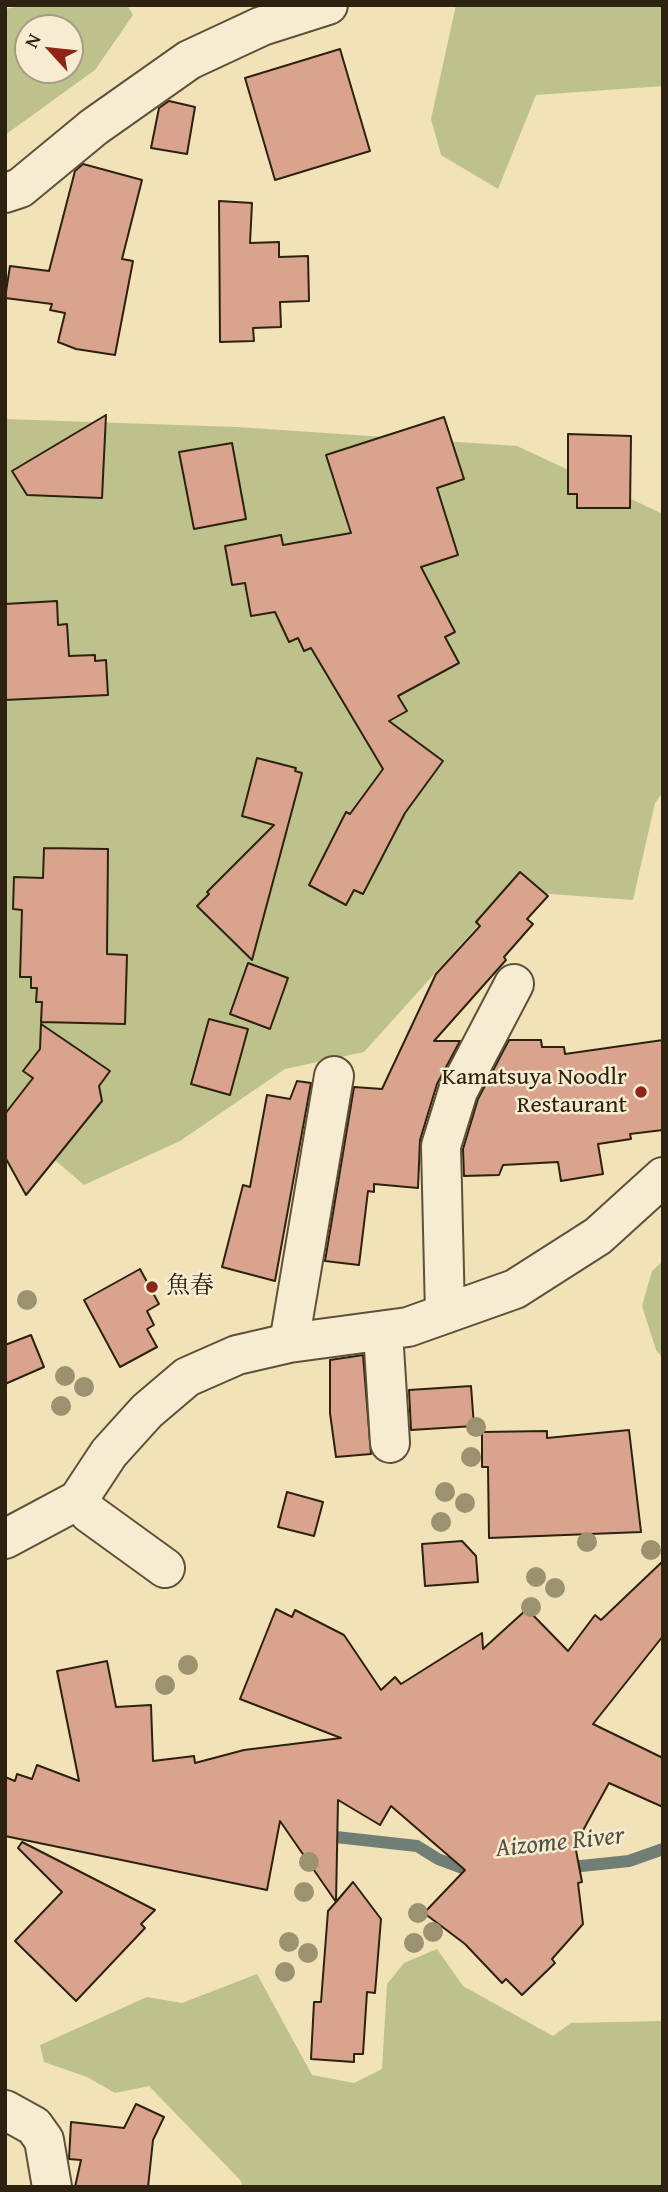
<!DOCTYPE html>
<html>
<head>
<meta charset="utf-8">
<style>
	body { margin:0 }
	#map { position:relative; width:668px; height:2192px; overflow:hidden; background:#f2e2b8; font-family:"Gentium Book Plus",serif }
	canvas { display:block }
	.frame { position:absolute; inset:0; border:7px solid #2d2110; pointer-events:none }
	.north { position:absolute; left:14px; top:14px; width:70px; height:70px; box-sizing:border-box; background:#f7ecd1; border:2px solid #a69b84; border-radius:50%; rotate:297deg; font-size:19px; font-weight:700; line-height:28px; text-align:center; color:#2d2110 }
	.north::after { content:''; display:block; margin:auto; width:24px; height:32px; background:#8f2418; clip-path:polygon(50% 0,100% 100%,50% 72%,0 100%) }
</style>
</head>
<body>
<div id="map">
<canvas width="668" height="2192"></canvas>
<div class="frame"></div>
<div class="north">N</div>
</div>
<script>
const context = document.querySelector('canvas').getContext('2d');
context.lineJoin = 'round';
function paint(path, color) {
  context.fillStyle = color;
  context.fill(path, 'evenodd');
}
function shape(rows) {
  const path = new Path2D();
  for (const r of rows) {
    path.moveTo(r[0], r[1]);
    for (let i = 2; i < r.length; i += 2) path.lineTo(r[i], r[i + 1]);
  }
  return path;
}
function trace(path, color, width, dash) {
  context.strokeStyle = color;
  context.lineWidth = width;
  context.lineCap = dash ? 'butt' : 'round';
  context.setLineDash(dash || []);
  context.stroke(path);
}
function write(font, color, halo, rows, align = 'center') {
  context.font = font + ' "Gentium Book Plus","Noto Serif JP",serif';
  context.lineWidth = 5;
  context.setLineDash([]);
  context.textBaseline = 'middle';
  context.strokeStyle = halo;
  context.fillStyle = color;
  for (const [text, x, y, turn = 0] of rows) {
    context.save();
    context.translate(x, y);
    context.rotate((+turn || 0) * Math.PI / 180);
    context.textAlign = isNaN(turn) ? turn : align;
    if (halo) context.strokeText(text, 0, 0);
    context.fillText(text, 0, 0);
    context.restore();
  }
}
const green = shape([
	[26,5,127,5,133,15,95,70,5,135,5,9],
	[28,28,70,28,70,70,28,70],
	[456,5,663,5,663,86,536,95,498,189,441,155,431,119],
	[5,419,237,427,517,446,663,514,663,792,655,803,633,900,509,891,364,1052,285,1069,180,1141,84,1185,14,1125,5,1129],
	[663,1261,663,1358,656,1350,642,1306,652,1271],
	[437,1949,463,1986,553,2036,571,2023,663,2021,663,2187,242,2187,241,2181,149,2086,115,2093,87,2077,44,2062,40,2045,147,1997,182,2003,257,1974,312,2075,354,2083,382,2069,387,1984,404,1963]
]);
const stream = shape([
	[324,1828,336,1837,417,1846,438,1859,478,1874],
	[562,1868,629,1861,663,1849]
]);
const building = shape([
	[340,49,370,151,275,180,245,78,340,49],
	[169,101,195,107,187,154,151,148,159,108,169,101],
	[83,164,142,180,122,259,133,261,115,355,76,349,58,342,65,313,50,310,52,304,5,298,10,266,49,271,75,171,83,164],
	[219,201,252,203,250,243,279,242,279,257,308,256,309,301,280,302,281,327,253,328,254,341,220,342,219,201],
	[106,415,102,498,27,495,12,471,106,415],
	[444,417,464,479,437,488,458,555,421,567,455,632,445,637,459,663,398,696,407,711,389,721,443,761,405,813,363,894,354,890,346,905,309,885,346,812,350,814,383,769,311,648,304,651,298,638,289,642,275,612,251,616,245,583,232,585,225,546,281,535,283,545,351,533,326,455,444,417],
	[568,434,631,436,630,508,577,508,577,494,568,494,568,434],
	[232,443,246,519,194,529,179,452,232,443],
	[57,601,58,625,67,624,69,656,95,655,95,661,106,660,108,695,5,700,5,604,57,601],
	[257,758,296,768,295,771,302,773,252,960,197,906,209,894,207,892,274,825,242,816,257,758],
	[44,848,108,849,107,954,127,955,125,1024,41,1022,42,1002,36,1002,37,988,31,988,31,977,20,977,22,910,13,909,14,877,43,878,44,848],
	[520,872,548,896,527,919,533,924,504,957,506,960,434,1041,460,1041,437,1084,420,1140,418,1188,374,1184,374,1192,368,1191,359,1265,325,1261,354,1087,382,1089,436,974,480,926,476,922,520,872],
	[248,963,288,978,270,1029,230,1014,248,963],
	[209,1019,248,1029,230,1095,191,1084,209,1019],
	[41,1024,110,1071,99,1086,102,1101,26,1195,5,1157,5,1114,33,1078,23,1071,40,1049,41,1024],
	[509,1040,541,1040,542,1047,564,1047,565,1054,663,1040,663,1130,630,1134,631,1139,598,1144,603,1174,561,1181,558,1162,503,1165,499,1175,464,1176,463,1149,478,1099,509,1040],
	[297,1081,311,1083,275,1281,222,1267,243,1185,250,1187,267,1095,290,1099,297,1081],
	[140,1269,159,1304,147,1311,154,1325,147,1329,157,1347,120,1367,84,1300,140,1269],
	[31,1335,44,1367,5,1384,5,1345,31,1335],
	[363,1355,371,1454,336,1457,330,1413,330,1360,363,1355],
	[471,1386,474,1426,411,1430,409,1390,471,1386],
	[629,1430,641,1532,489,1538,488,1467,482,1467,482,1432,547,1431,547,1438,629,1430],
	[287,1492,323,1502,314,1536,278,1527,287,1492],
	[462,1541,476,1556,478,1582,425,1586,422,1544,462,1541],
	[663,1561,663,1636,593,1724,663,1758,663,1807,609,1783,575,1845,582,1882,578,1883,583,1924,552,1959,555,1963,522,1995,506,1979,502,1983,465,1944,424,1913,465,1870,391,1806,380,1825,338,1800,336,1902,353,1882,381,1919,375,1993,367,1992,363,2054,354,2054,354,2062,311,2059,314,2002,321,2002,328,1911,336,1902,280,1821,267,1890,5,1836,5,1777,15,1781,17,1774,32,1779,37,1765,79,1781,57,1671,107,1661,116,1707,151,1705,153,1761,194,1756,195,1763,244,1750,341,1738,240,1699,276,1609,292,1617,295,1610,344,1635,381,1690,395,1677,401,1684,482,1633,483,1649,527,1609,568,1651,595,1615,601,1620,663,1561],
	[22,1842,155,1910,141,1924,145,1928,76,2001,15,1941,62,1892,18,1848,22,1842],
	[136,2104,164,2117,153,2140,148,2187,75,2187,81,2160,69,2159,71,2122,124,2128,136,2104]
]);
const minor = shape([
	[5,193,20,188,94,127,189,60,262,26,328,5],
	[445,1313,441,1146,458,1091,514,984],
	[383,1332,390,1443],
	[289,1343,334,1076],
	[78,1500,89,1513,165,1568],
	[5,1539,78,1500,109,1453,147,1411,187,1377,237,1355,289,1343,408,1327,515,1289,598,1236,663,1177],
	[5,2110,34,2126,44,2140,52,2187]
]);
const trees = [
	[27,1300],
	[65,1376],
	[84,1387],
	[61,1406],
	[476,1427],
	[471,1457],
	[445,1492],
	[465,1503],
	[441,1522],
	[587,1542],
	[651,1550],
	[536,1577],
	[555,1588],
	[531,1607],
	[188,1665],
	[165,1685],
	[309,1862],
	[304,1892],
	[418,1913],
	[433,1932],
	[289,1942],
	[414,1943],
	[308,1953],
	[285,1972]
];
const markers = [
	[641,1092,7,"#8f2418"],
	[152,1287,7,"#8f2418"]
];
const poiNames = [
	["Kamatsuya Noodlr",627,1078],
	["Restaurant",627,1106],
	["魚春",166,1287,"left"]
];
const waterNames = [
	["Aizome River",560,1843,-6]
];
paint(green, '#bdc28d');
trace(stream, '#717e75', 12);
paint(building, '#daa38d');
trace(building, '#2d2110', 2);
trace(minor, '#5e513a', 42);
trace(minor, '#f7ecd1', 38);
context.fillStyle = '#9d9270';
for (const [x, y] of trees) {
  context.beginPath();
  context.arc(x, y, 10, 0, 2 * Math.PI);
  context.fill();
}
for (const [x, y, r, color] of markers) {
  const dot = new Path2D();
  dot.arc(x, y, r, 0, 2 * Math.PI);
  context.fillStyle = color;
  context.fill(dot);
  trace(dot, '#f7ecd1', 2.5);
}
write('24px', '#2d2110', '#f7ecd1', poiNames, 'right');
write('italic 26px', '#4f5042', '#f7ecd1', waterNames);
</script>
</body>
</html>
